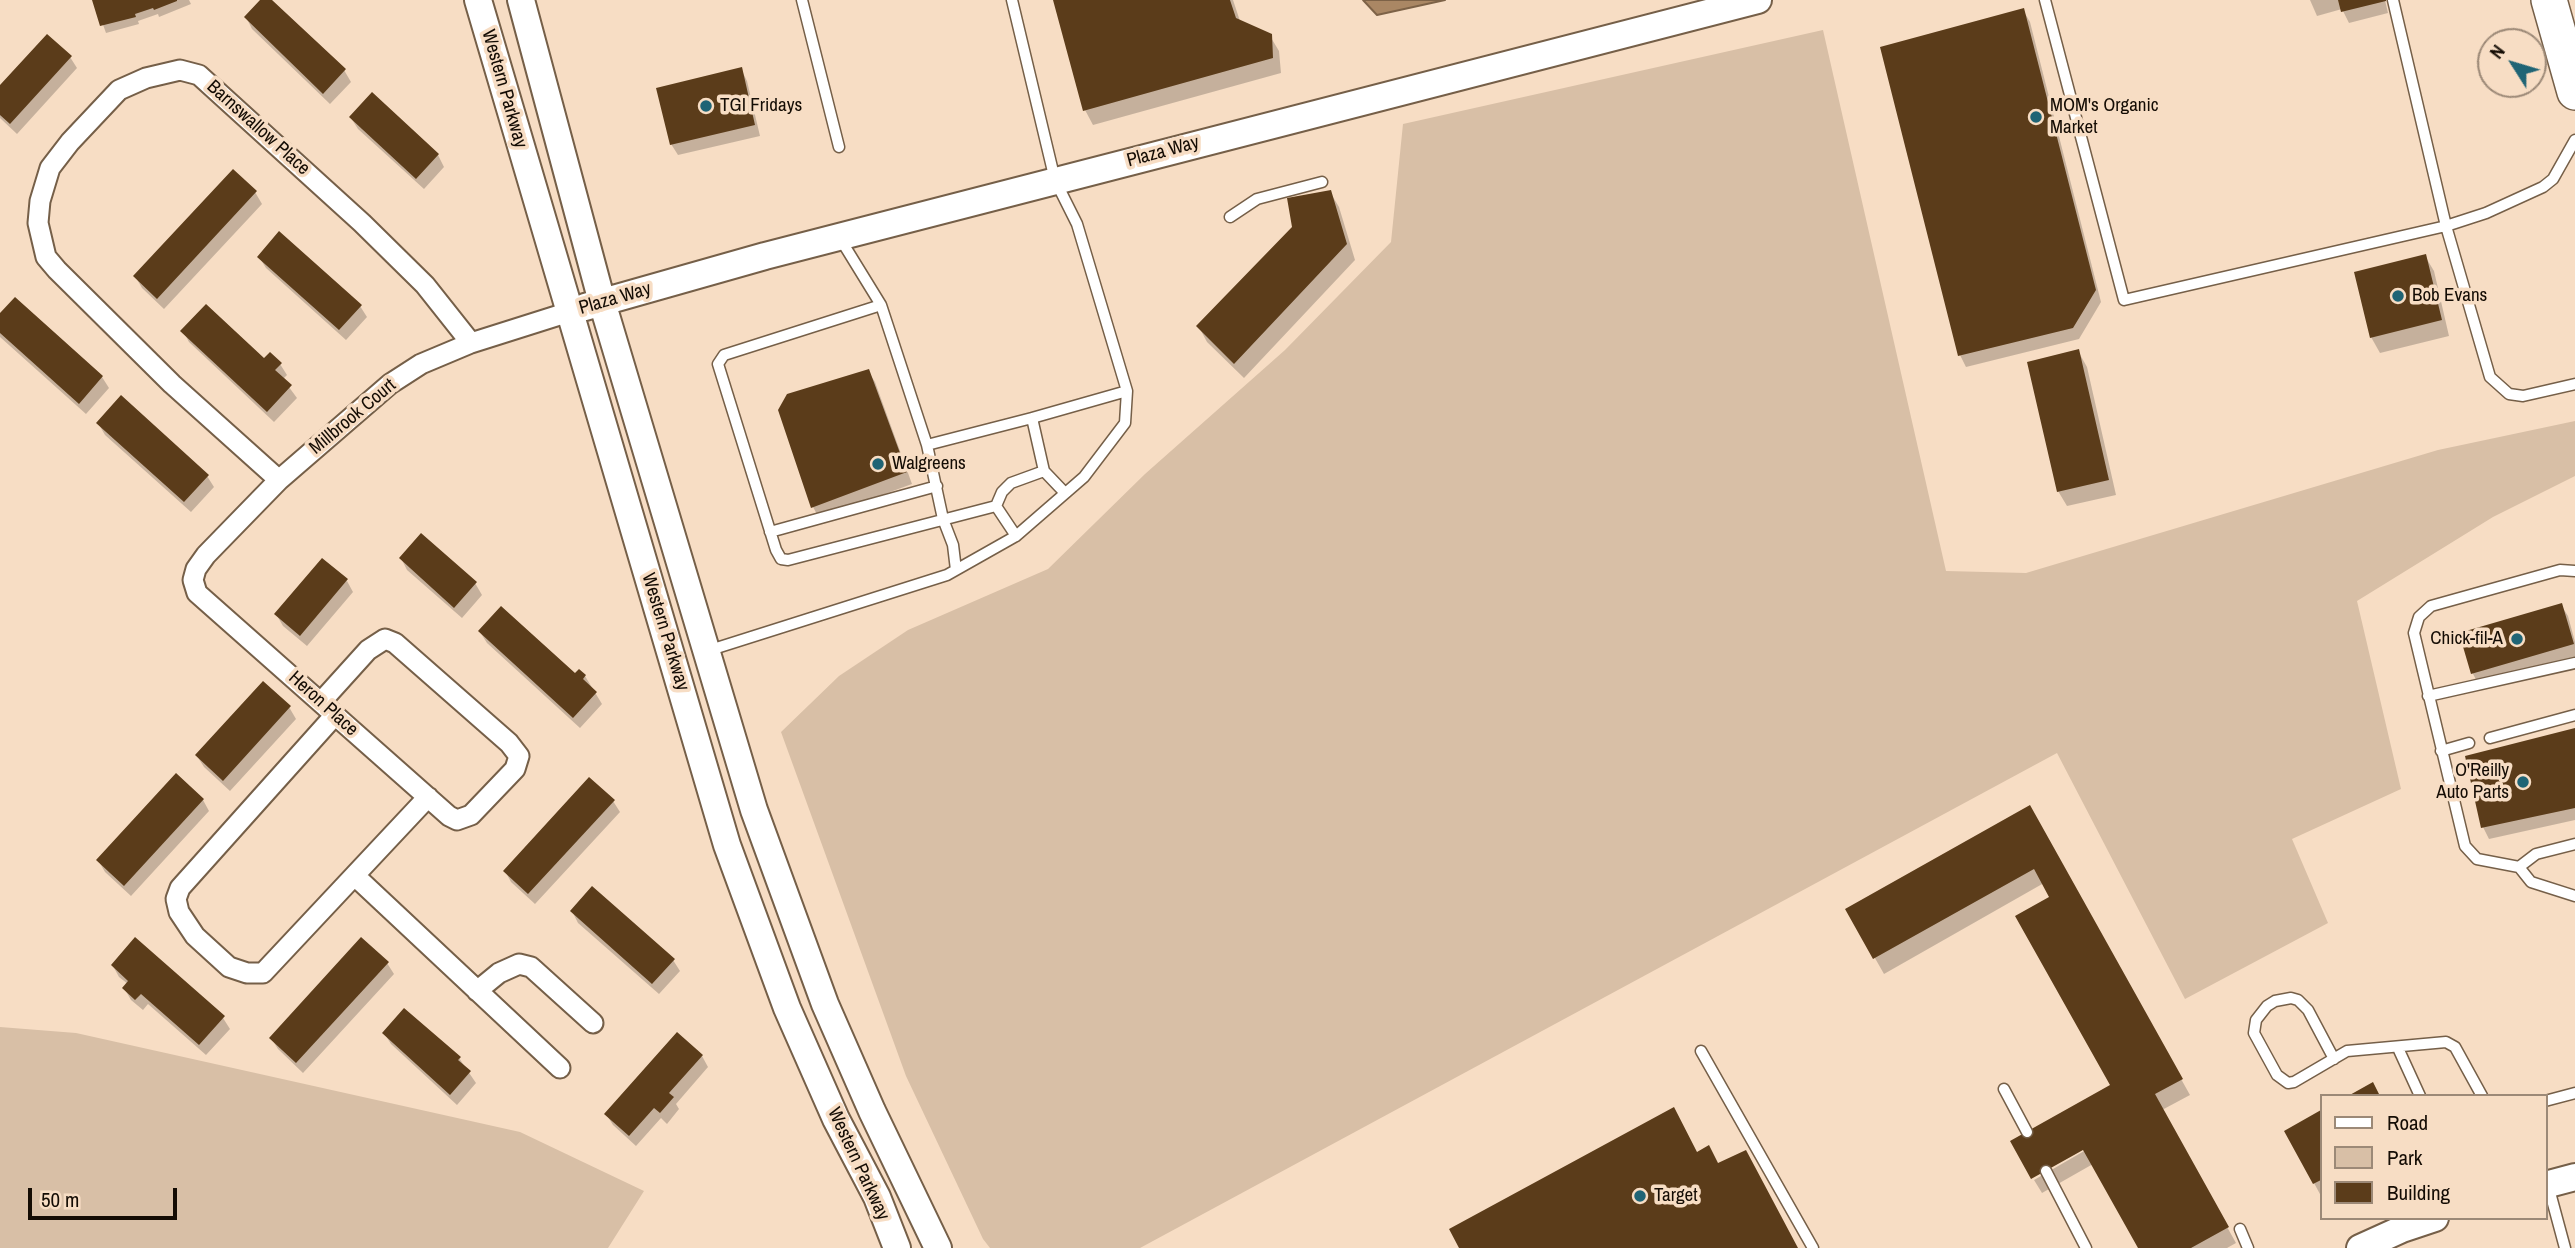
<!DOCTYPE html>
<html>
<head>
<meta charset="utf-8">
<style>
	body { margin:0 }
	#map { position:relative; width:2575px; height:1248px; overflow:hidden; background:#f7ddc4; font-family:"Archivo Narrow",sans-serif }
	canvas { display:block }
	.legend { position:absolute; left:2320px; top:1094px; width:228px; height:126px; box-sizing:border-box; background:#f7ddc4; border:2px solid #9c8977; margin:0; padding:9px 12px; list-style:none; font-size:21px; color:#140c04 }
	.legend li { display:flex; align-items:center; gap:14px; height:35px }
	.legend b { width:35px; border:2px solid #9c8977 }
	.north { position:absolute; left:2477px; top:28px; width:70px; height:70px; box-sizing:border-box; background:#f7ddc4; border:2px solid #9c8977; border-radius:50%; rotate:307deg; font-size:19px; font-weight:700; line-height:28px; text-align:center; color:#140c04 }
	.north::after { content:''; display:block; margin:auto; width:24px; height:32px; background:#1f6475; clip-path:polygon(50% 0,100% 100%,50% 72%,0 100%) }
	.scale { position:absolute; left:28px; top:1188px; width:149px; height:32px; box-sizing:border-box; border:4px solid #140c04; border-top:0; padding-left:9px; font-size:21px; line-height:24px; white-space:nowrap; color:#140c04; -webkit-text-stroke:5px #f7ddc4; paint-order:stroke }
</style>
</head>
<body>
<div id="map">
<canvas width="2575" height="1248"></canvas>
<ul class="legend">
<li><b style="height:9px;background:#fff"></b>Road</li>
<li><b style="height:19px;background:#d8bfa6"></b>Park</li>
<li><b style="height:19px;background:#5b3c1a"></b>Building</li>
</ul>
<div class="north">N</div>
<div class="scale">50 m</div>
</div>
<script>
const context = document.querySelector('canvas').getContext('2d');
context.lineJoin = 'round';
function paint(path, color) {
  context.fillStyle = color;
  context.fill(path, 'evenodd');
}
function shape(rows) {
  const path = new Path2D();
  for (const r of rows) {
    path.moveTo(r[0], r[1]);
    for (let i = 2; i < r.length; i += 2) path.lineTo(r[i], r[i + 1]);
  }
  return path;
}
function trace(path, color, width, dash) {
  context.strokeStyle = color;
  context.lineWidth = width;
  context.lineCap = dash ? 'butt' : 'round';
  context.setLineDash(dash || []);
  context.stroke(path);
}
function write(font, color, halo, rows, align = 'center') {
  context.font = font + ' "Archivo Narrow",sans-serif';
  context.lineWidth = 7;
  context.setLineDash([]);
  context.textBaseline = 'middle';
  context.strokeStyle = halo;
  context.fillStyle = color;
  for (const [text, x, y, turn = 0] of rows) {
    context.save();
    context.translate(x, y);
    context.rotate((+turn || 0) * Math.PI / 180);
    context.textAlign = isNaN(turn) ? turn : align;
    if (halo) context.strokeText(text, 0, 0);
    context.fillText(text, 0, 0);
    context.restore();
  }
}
const green = shape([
	[1823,30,1946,571,2026,573,2438,450,2575,421,2575,476,2493,517,2357,601,2401,789,2292,839,2328,923,2185,999,2057,753,1140,1248,990,1248,983,1239,906,1076,781,732,839,676,908,630,1048,569,1145,474,1285,350,1391,242,1403,124],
	[0,1027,76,1033,520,1132,644,1191,608,1248,0,1248]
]);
const water = shape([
	[1363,0,1445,0,1377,15,1363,0]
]);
const shadow = shape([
	[94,0,189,0,191,4,159,17,158,14,138,21,139,24,106,33],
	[262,0,270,0,344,70,351,82,330,104,252,29,246,17],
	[1055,0,1233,0,1240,21,1270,36,1279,51,1281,73,1093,125,1085,110],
	[2310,0,2385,0,2388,13,2349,23,2342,9,2317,16],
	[2023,10,2030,22,2101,302,2079,339,1966,367,1960,355],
	[70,57,77,68,17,134,0,118,0,88],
	[741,69,747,81,760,136,678,155,671,144],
	[372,95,438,155,444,167,424,189,358,129,351,118],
	[255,192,262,204,164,309,142,288,135,276],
	[1330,192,1339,207,1355,260,1244,378,1207,342,1199,327],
	[2425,256,2434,271,2449,336,2380,353,2371,337],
	[259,257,360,306,367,317,346,340,266,268],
	[0,316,102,377,109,388,86,414,0,337],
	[183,331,264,360,280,364,287,375,283,379,297,398,274,422,189,342],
	[2078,351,2087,367,2116,495,2067,506,2058,491],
	[868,371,875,382,912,484,819,518,813,507],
	[98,423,207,476,214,487,191,512,105,435],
	[401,558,475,583,482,595,462,618,407,570],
	[347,581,353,592,307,646,283,626,276,614],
	[2561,605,2568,616,2575,642,2575,657,2479,685,2473,674,2461,634],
	[480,632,575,676,585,676,602,704,580,728,487,643],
	[289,707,296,719,230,791,204,767,197,756],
	[2575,730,2575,820,2489,839,2483,827],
	[203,800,209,811,131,896,105,872,98,860],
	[613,801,620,812,535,904,511,882,505,871],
	[2029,807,2190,1095,2162,1110,2236,1243,2227,1248,2140,1248,2093,1164,2042,1193,2034,1180,2091,1147,2112,1086,2052,897,2044,883,1884,974,1847,909],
	[572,911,673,960,680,971,659,994,578,923],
	[387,963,394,974,303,1073,278,1049,271,1038],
	[113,966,223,1018,230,1029,206,1055,148,1004,143,1010,131,1000,124,988,128,984,119,977],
	[384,1033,459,1058,476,1083,457,1105,391,1044],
	[702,1056,708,1067,676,1104,679,1109,667,1124,661,1118,636,1146,613,1125,606,1114],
	[2321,1112,2321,1196,2286,1131]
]);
const building = shape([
	[92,0,177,0,177,1,154,10,153,8,135,14,136,17,100,26],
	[260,0,272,0,346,69,323,94,244,17],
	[1053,0,1230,0,1236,18,1272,34,1273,58,1083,111],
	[2338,0,2386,0,2386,1,2341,12],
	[2024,8,2096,290,2073,328,1958,356,1880,47],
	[47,34,72,56,10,124,0,115,0,85],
	[742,67,755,125,670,145,656,88],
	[372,92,439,154,416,179,349,117],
	[233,169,257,191,157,299,133,276],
	[1331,190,1347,244,1234,364,1196,326,1292,227,1287,198],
	[279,231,362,305,339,330,257,257],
	[2426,254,2442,320,2370,338,2354,272],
	[15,297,103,376,79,404,0,333,0,313],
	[206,304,264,358,270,352,282,363,275,370,292,385,267,412,180,331],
	[2079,349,2109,480,2057,492,2027,362],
	[869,369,907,472,811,508,778,410,787,394],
	[121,395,209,475,184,502,96,423],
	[421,533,477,582,454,608,399,558],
	[322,558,348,579,300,636,274,614],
	[2562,603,2574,644,2471,674,2459,633],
	[501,606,575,673,579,669,586,675,583,679,597,692,573,718,478,631],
	[263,681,291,706,223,781,195,755],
	[2575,728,2575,808,2481,828,2465,756],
	[176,773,204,799,124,886,96,860],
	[589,777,615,800,528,894,503,871],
	[2030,805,2183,1079,2155,1094,2229,1227,2191,1248,2138,1248,2083,1150,2031,1179,2010,1141,2110,1085,2015,916,2049,897,2034,869,1873,959,1845,909],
	[592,886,675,959,652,984,570,911],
	[135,937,225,1016,199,1045,141,994,135,1000,122,988,128,981,111,965],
	[361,937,389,962,296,1063,269,1038],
	[404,1008,461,1057,458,1060,471,1071,450,1095,382,1033],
	[677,1032,703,1055,669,1093,674,1097,660,1113,654,1108,629,1136,604,1114],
	[2373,1082,2380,1096,2348,1096],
	[1674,1107,1697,1152,1709,1145,1718,1163,1746,1150,1798,1248,1459,1248,1449,1229],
	[2321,1110,2321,1180,2313,1184,2284,1131]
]);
const lane = shape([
	[802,0,839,147],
	[2045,0,2124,300,2446,226,2486,213,2543,187,2553,179,2575,140],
	[2393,0,2446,226,2490,377,2509,394,2523,396,2575,384],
	[1230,217,1257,199,1322,182],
	[841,240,881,305,724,355,718,364,776,550,781,559,788,560,996,506,1002,492,1011,483,1044,471,1032,418,927,445,881,305],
	[1032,418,1127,391],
	[927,445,943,519,953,545,956,570],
	[1044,471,1065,493],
	[996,506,1016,536],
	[770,532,937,486],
	[2575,571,2560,570,2431,606,2419,617,2414,633,2465,846,2477,859,2519,867,2531,882,2575,896],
	[707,651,947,575,1016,536,1084,477,1125,423,1127,391,1077,224,1055,180,1012,0],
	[2428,696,2575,663],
	[2490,738,2575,715],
	[2441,751,2469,743],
	[2519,867,2536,854,2575,844],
	[2398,1048,2420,1096],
	[1701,1051,1813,1248],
	[2334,1059,2308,1010,2298,1000,2291,998,2275,1001,2267,1006,2256,1020,2254,1033,2277,1075,2288,1083,2294,1082,2347,1051,2446,1042,2455,1047,2482,1096],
	[2004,1089,2027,1132],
	[2545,1101,2575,1093],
	[2046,1171,2086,1248],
	[2548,1185,2565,1248],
	[2240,1229,2248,1248]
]);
const street = shape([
	[279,480,172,384,57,270,46,257,38,223,40,201,50,168,70,142,119,90,146,78,180,70,199,75,362,223,425,285,471,343],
	[321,702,368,650,385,639,395,643,509,743,519,756,515,769,471,815,457,820,449,816,197,593,193,580,196,569,206,555,279,480,390,384,421,364,471,343,569,312],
	[335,715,180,888,176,899,179,912,195,936,229,967,247,973,263,973,428,797],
	[355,876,560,1068],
	[477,991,499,973,519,964,531,967,593,1023]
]);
const secondary = shape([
	[478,0,727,845,787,1008,836,1119,877,1197,897,1248],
	[521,0,602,302,754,810,825,1004,872,1111,938,1248],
	[585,307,765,256,1758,0],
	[2545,1185,2575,1177],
	[2360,1248,2402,1229,2435,1218]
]);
const highway = shape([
	[2549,0,2575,92]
]);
const markers = [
	[706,106,7,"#1f6475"],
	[2036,117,7,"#1f6475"],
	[2398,296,7,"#1f6475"],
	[878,464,7,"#1f6475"],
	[2517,639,7,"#1f6475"],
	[2523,782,7,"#1f6475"],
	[1640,1196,7,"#1f6475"]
];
const streetNames = [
	["Western Parkway",504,89,74],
	["Barnswallow Place",258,128,42],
	["Plaza Way",1163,152,-15],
	["Plaza Way",615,299,-16],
	["Millbrook Court",353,417,-40],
	["Western Parkway",665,632,73],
	["Heron Place",323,704,42],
	["Western Parkway",858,1164,65]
];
const poiNames = [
	["TGI Fridays",720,106],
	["MOM's Organic",2050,106],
	["Market",2050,128],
	["Bob Evans",2412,296],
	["Walgreens",892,464],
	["Chick-fil-A",2503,639,"right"],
	["O'Reilly",2509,771,"right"],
	["Auto Parts",2509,793,"right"],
	["Target",1654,1196]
];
paint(green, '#d8bfa6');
paint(water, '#aa8764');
trace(water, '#7d6247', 2);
paint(shadow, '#0003');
paint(building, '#5b3c1a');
trace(lane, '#755f48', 13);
trace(street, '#755f48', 23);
trace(secondary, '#755f48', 30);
trace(highway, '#755f48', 38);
trace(lane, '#fff', 10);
trace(street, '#fff', 19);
trace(secondary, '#fff', 26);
trace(highway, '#fff', 35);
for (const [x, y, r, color] of markers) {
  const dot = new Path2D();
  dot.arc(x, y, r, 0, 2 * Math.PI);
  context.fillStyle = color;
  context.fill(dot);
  trace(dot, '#f7ddc4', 2.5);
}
write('19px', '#140c04', '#f7ddc4', streetNames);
write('19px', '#140c04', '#f7ddc4', poiNames, 'left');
</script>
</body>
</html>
